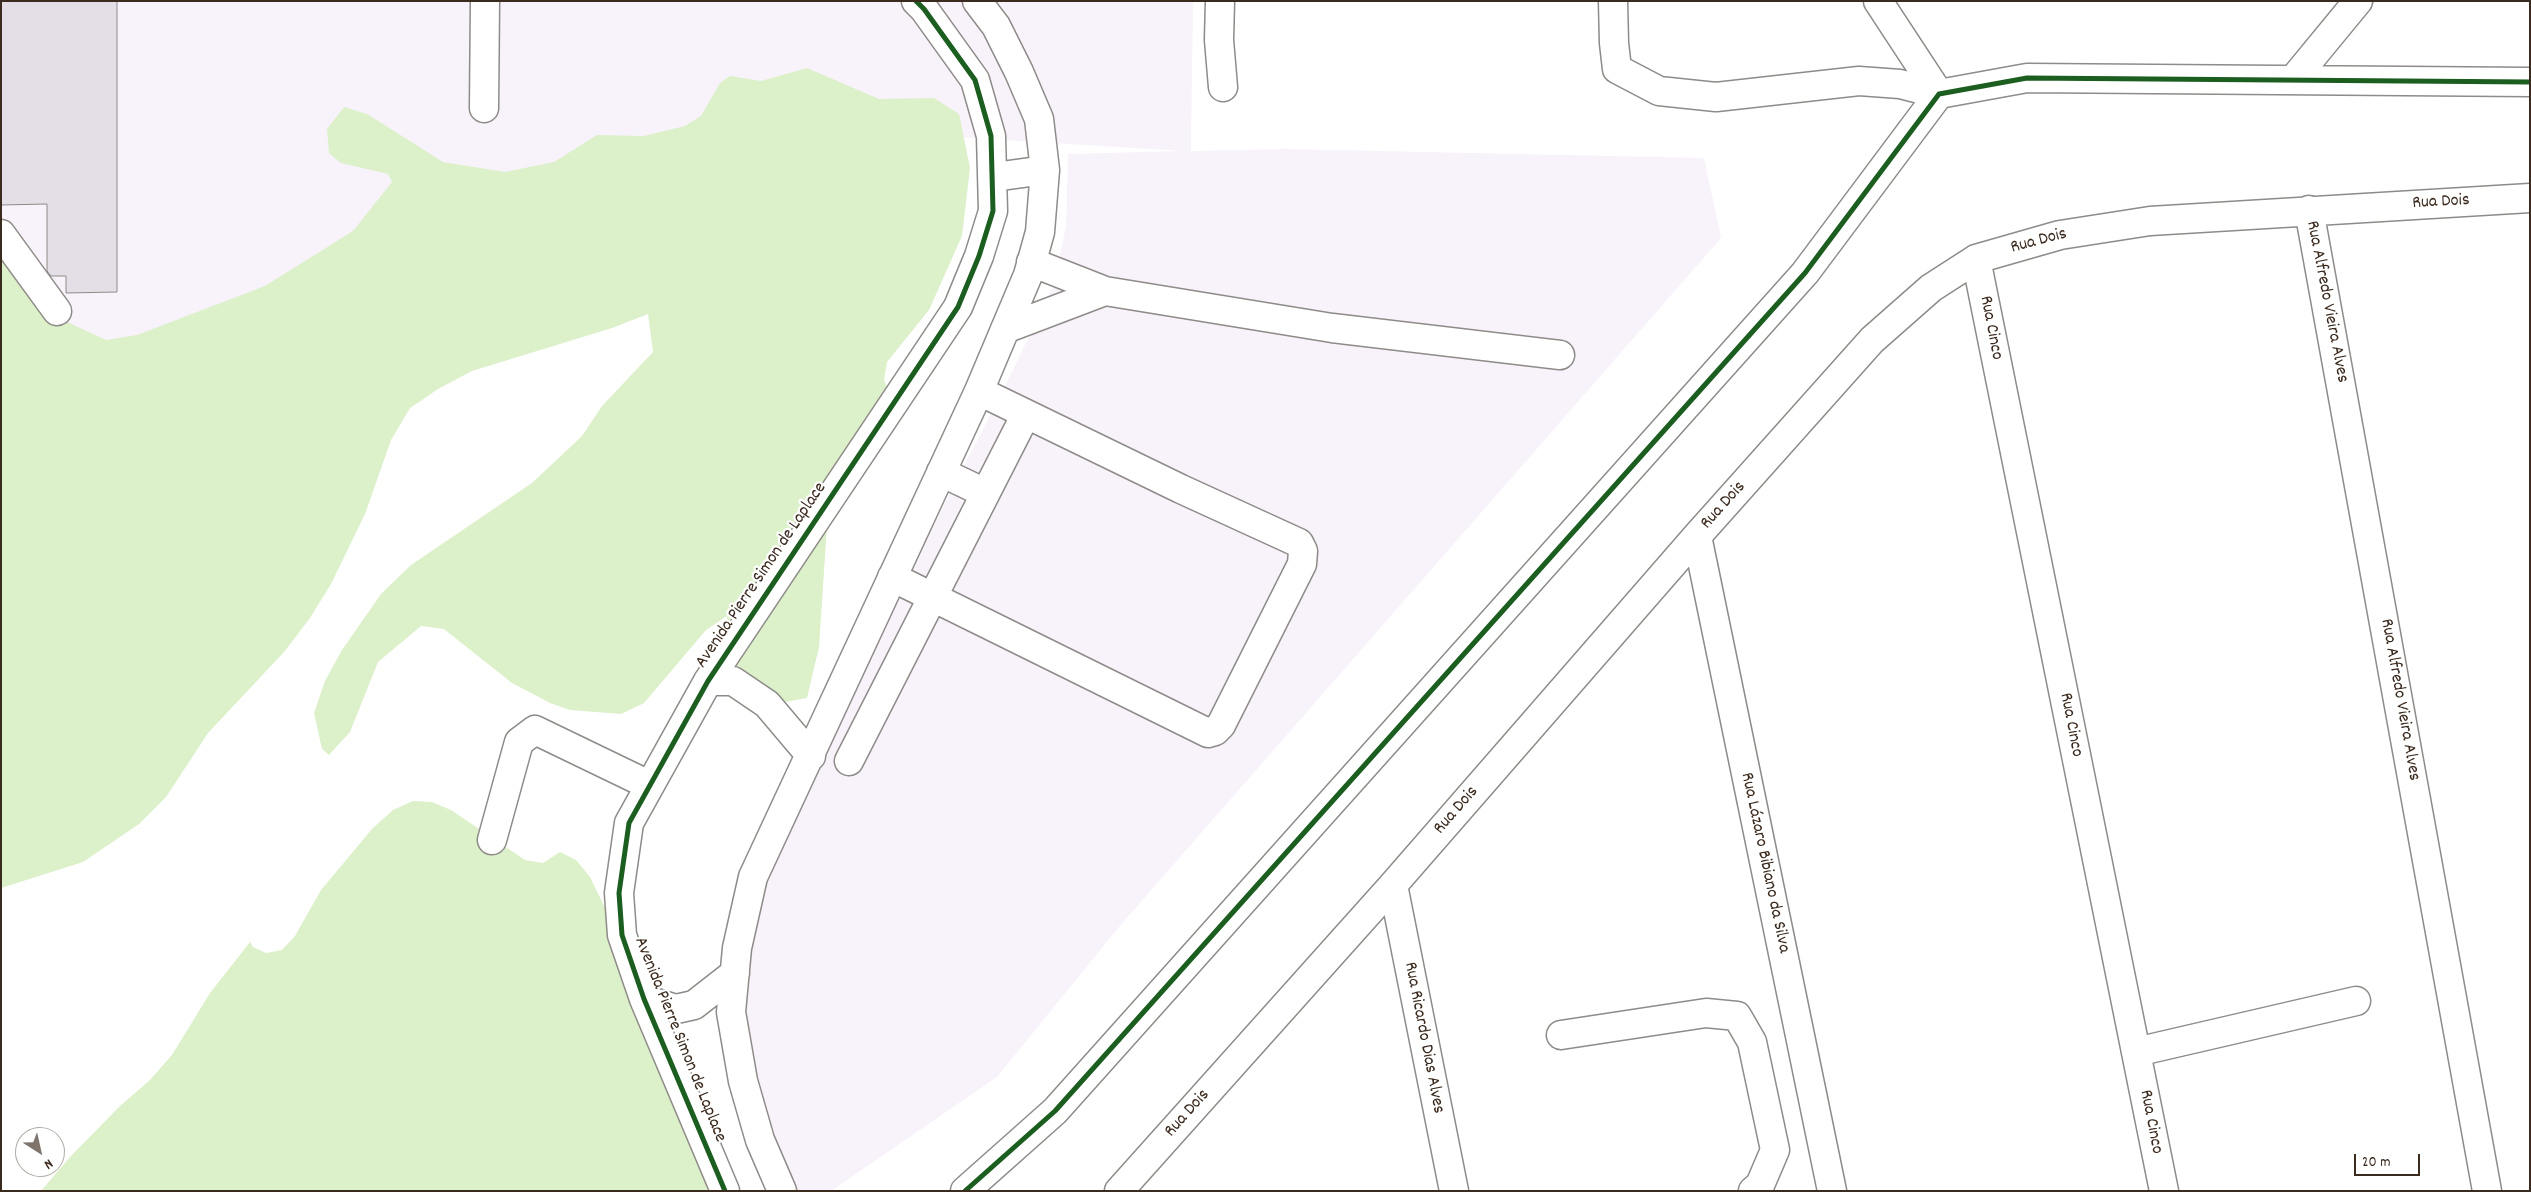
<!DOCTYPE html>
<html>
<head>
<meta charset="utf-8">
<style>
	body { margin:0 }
	#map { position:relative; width:2531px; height:1192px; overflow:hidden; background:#fff; font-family:Dekko,sans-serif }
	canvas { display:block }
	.frame { position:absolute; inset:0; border:2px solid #3b2a1e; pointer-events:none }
	.north { position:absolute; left:15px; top:1127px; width:50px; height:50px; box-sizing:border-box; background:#fff; border:1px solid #b1aaa5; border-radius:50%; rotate:145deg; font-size:14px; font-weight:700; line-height:20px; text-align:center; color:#3b2a1e }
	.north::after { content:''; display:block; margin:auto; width:18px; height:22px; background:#80756d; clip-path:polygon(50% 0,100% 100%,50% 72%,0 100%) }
	.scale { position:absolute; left:2354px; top:1154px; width:66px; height:22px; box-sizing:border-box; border:2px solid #3b2a1e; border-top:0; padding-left:6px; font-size:15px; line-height:18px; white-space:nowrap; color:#3b2a1e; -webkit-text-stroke:4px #fff; paint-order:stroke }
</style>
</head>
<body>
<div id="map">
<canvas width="2531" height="1192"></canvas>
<div class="frame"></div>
<div class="north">N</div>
<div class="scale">20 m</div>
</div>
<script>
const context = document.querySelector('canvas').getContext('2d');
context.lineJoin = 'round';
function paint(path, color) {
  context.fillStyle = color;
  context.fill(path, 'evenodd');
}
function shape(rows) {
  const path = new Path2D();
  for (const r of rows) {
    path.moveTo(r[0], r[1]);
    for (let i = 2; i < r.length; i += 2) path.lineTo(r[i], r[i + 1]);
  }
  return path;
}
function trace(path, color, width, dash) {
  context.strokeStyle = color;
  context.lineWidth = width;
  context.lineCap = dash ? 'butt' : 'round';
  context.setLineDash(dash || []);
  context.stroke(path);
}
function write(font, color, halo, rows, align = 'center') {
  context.font = font + ' Dekko,sans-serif';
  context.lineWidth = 4.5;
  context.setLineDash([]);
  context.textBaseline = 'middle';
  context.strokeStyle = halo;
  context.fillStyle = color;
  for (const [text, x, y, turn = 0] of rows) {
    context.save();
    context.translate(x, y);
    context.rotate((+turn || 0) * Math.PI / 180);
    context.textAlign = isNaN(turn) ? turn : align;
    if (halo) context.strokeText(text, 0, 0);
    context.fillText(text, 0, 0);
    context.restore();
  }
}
const built = shape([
	[1,1,1193,1,1191,151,1287,149,1704,158,1721,238,1119,927,997,1077,831,1191,796,1191,758,1093,747,1014,744,945,756,883,810,768,1006,384,1054,285,1066,226,1068,154,1182,151,810,128,1,452]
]);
const green = shape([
	[807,68,879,99,934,98,959,114,970,168,962,236,929,310,887,362,884,380,892,399,827,525,819,647,807,698,785,702,745,682,729,649,727,616,706,630,644,703,621,714,570,710,550,703,512,683,444,629,421,626,378,662,350,732,329,755,322,749,314,713,325,681,342,650,381,594,411,565,532,483,582,436,602,406,653,352,648,314,612,328,472,371,438,389,410,408,391,440,365,514,331,584,310,618,284,652,208,733,166,797,139,824,83,862,1,888,1,258,18,281,63,320,106,340,137,335,265,286,353,231,392,182,388,174,341,163,329,153,327,129,344,107,367,114,443,162,505,172,554,162,597,135,644,136,685,126,701,116,720,83,730,76,761,81],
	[413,801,432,802,451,810,525,860,543,863,560,852,576,860,590,877,644,988,671,1026,685,1081,715,1173,707,1190,41,1191,70,1157,120,1106,149,1081,172,1055,210,993,250,942,253,947,266,953,282,950,295,936,321,890,372,829,393,810]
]);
const building = shape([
	[1,1,117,1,117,292,66,293,66,276,51,276,47,271,47,204,1,205,1,1]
]);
const minor = shape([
	[1220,1,1219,40,1223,87],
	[1613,1,1614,43,1617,69,1659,91,1716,97,1859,81,1900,84,1939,94,2027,78,2530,82],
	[1878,1,1939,94],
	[2293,80,2358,1],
	[484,108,485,1],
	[994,177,1045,170],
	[2309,210,2487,1191],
	[1,234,57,311],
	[1976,259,2164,1191],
	[1031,262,1105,291,1332,328,1560,355],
	[1005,329,1105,291],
	[941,472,985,493],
	[1697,536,1832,1191],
	[892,577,1208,733,1215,731,1221,725,1302,564,1303,551,1299,543,1181,489,979,391],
	[708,681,733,681,767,704,811,756],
	[849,761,1026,414],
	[492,840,519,742,535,730,649,785],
	[1393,885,1454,1191],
	[644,999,676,1009,694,1005,735,973],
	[1561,1035,1706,1013,1737,1016,1752,1042,1775,1150,1760,1185,1753,1191],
	[2136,1052,2356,1001],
	[725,1191,644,999,622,935,619,893,629,823,708,681,958,307,979,256,993,211,991,136,975,80,924,9,916,1],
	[782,1191,760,1140,743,1081,731,1012,737,948,753,877,979,391,1028,275,1040,232,1045,170,1039,119,1019,72,996,26,977,1],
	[965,1191,1055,1111,1805,273,1939,94],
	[1119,1191,1393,885,1697,536,1872,340,1931,288,1976,259,2060,235,2150,221,2530,198]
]);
const cycleway = shape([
	[725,1191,644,999,622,935,619,893,629,823,708,681,958,307,979,256,993,211,991,136,975,80,924,9,916,1],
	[965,1191,1055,1111,1805,273,1939,94,2027,78,2530,82]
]);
const streetNames = [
	["Rua Dois",2441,203,-3],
	["Rua Dois",2039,242,-15],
	["Rua Alfredo Vieira Alves",2326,302,79],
	["Rua Cinco",1990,328,79],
	["Rua Dois",1724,506,-48],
	["Avenida Pierre Simon de Laplace",762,576,-56],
	["Rua Alfredo Vieira Alves",2399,700,80],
	["Rua Cinco",2070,725,79],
	["Rua Dois",1457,811,-49],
	["Rua Lázaro Bibiano da Silva",1764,863,78],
	["Rua Ricardo Dias Alves",1423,1038,79],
	["Avenida Pierre Simon de Laplace",679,1040,68],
	["Rua Dois",1188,1114,-48],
	["Rua Cinco",2150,1122,79]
];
paint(built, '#f8f3fb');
paint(green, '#dcf0c9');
paint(building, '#e4dfe7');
trace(building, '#8e8b88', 1);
trace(minor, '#8e8b88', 31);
trace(minor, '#fff', 28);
trace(cycleway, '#1b5e20', 5);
write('18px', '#3b2a1e', '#fff', streetNames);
</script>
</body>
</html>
